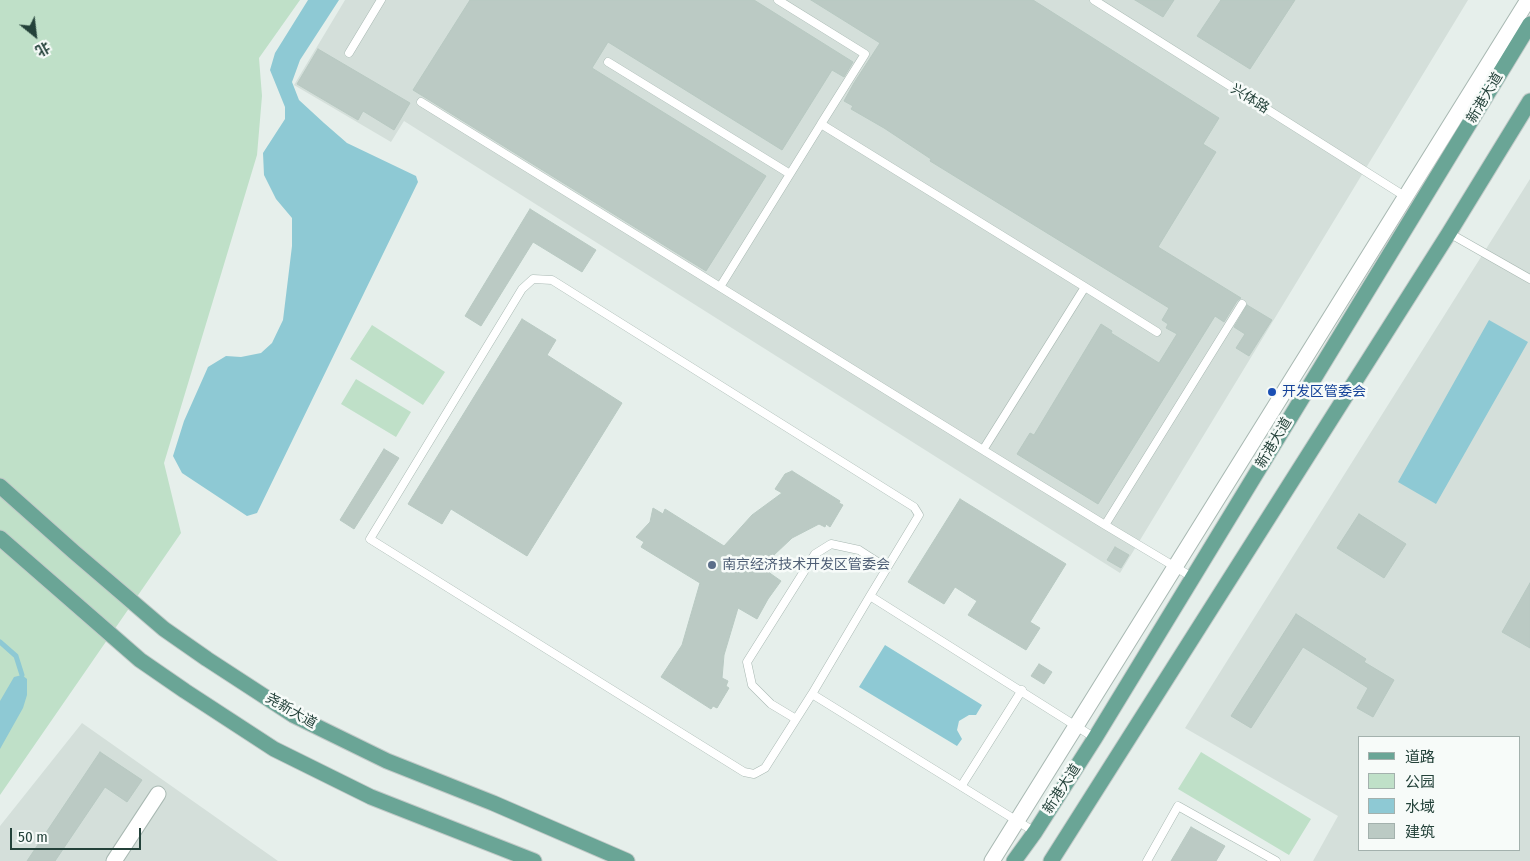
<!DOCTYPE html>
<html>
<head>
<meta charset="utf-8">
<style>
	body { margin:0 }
	#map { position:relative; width:1530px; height:861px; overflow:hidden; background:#e6efeb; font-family:"Fira Sans Condensed","Noto Sans SC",sans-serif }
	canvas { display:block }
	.legend { position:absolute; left:1358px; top:736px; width:162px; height:115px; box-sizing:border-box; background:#f7fbf9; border:1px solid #a3b1ad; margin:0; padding:6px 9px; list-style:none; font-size:15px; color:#24423a }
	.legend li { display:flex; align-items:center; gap:10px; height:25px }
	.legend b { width:25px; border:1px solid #a3b1ad }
	.north { position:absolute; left:10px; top:10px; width:50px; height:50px; -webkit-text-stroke:4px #f7fbf9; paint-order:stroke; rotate:151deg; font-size:14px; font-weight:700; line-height:20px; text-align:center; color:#24423a }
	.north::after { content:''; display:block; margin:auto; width:18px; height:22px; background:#24423a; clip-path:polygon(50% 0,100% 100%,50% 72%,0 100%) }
	.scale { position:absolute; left:10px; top:828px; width:131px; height:22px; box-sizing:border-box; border:2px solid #24423a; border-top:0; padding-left:6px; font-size:15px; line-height:18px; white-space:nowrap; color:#24423a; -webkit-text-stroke:4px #f7fbf9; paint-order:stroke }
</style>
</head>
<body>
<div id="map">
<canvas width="1530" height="861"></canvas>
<ul class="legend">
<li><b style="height:6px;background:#6aa596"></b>道路</li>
<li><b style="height:14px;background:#bfe0c8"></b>公园</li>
<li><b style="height:14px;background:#8ec9d4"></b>水域</li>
<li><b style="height:14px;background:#bbcac4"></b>建筑</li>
</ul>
<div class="north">北</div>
<div class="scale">50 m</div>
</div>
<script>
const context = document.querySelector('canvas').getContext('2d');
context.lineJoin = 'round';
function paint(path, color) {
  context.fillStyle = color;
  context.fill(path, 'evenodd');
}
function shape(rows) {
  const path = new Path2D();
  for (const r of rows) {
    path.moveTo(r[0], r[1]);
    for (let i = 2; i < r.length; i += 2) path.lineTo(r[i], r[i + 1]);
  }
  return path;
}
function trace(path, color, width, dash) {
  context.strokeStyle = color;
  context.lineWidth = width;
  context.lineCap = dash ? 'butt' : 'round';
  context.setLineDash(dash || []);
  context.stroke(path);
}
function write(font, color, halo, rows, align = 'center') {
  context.font = font + ' "Fira Sans Condensed","Noto Sans SC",sans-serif';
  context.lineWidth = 5;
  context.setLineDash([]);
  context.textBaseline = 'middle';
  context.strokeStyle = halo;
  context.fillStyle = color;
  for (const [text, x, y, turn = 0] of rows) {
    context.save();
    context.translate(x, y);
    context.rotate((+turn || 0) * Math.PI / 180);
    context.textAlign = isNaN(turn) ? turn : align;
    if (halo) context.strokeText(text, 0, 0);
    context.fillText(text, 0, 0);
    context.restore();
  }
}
const built = shape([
	[345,0,1468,0,1120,573,404,121,391,142,294,85],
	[1530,179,1530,861,1313,861,1338,816,1185,728],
	[1359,737,1519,737,1519,850,1359,850],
	[82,723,278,861,0,861,0,826]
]);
const green = shape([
	[0,0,300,0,259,58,262,96,257,155,164,463,181,533,0,795],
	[372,325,445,372,423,405,350,359],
	[356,379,411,412,396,437,341,404],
	[1201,752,1311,819,1289,855,1178,789]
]);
const water = shape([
	[308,0,339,0,300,60,292,82,299,100,324,123,347,143,416,176,418,182,257,513,247,516,182,473,173,456,184,421,208,367,226,356,241,357,261,353,272,343,283,320,292,246,292,218,276,199,264,175,263,153,285,119,285,107,270,70,275,53],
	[1489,320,1528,342,1436,504,1398,482],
	[885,645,982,705,976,715,969,715,959,721,957,730,962,739,957,746,859,687],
	[22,675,27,679,27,695,23,708,0,749,0,701,14,677]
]);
const stream = shape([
	[0,642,16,656,22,675]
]);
const building = shape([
	[470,0,754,0,853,62,844,77,832,70,782,150,608,42,592,68,766,176,706,271,413,90,470,0],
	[811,0,1033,0,1219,118,1203,144,1216,152,1158,247,1241,298,1237,301,1224,322,1215,316,1098,504,1017,454,1030,433,1034,435,1101,324,1112,331,1111,333,1159,363,1177,334,1166,328,1168,324,1162,320,1169,308,930,161,931,159,884,128,851,109,853,106,844,101,854,83,880,43,811,0],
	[1135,0,1174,0,1163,17,1135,0],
	[1221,0,1295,0,1250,69,1197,36,1221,0],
	[318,49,410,103,394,130,363,111,358,120,297,84,318,49],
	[530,209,596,250,582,272,533,242,481,326,465,316,530,209],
	[1247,305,1272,320,1249,356,1236,348,1245,334,1234,327,1247,305],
	[522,319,556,340,547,355,622,403,527,556,451,509,442,524,408,504,522,319],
	[384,449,399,458,354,529,340,520,384,449],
	[792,471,840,501,839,503,843,505,830,527,826,524,825,527,819,524,792,538,774,555,764,569,781,581,768,599,757,619,738,608,724,655,722,678,728,681,726,686,729,688,717,708,713,706,711,709,661,677,682,645,700,583,641,547,644,542,636,537,650,522,653,508,663,514,665,509,724,546,752,515,782,493,775,489,785,474,792,471],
	[960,499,1066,564,1030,622,1040,628,1026,650,968,615,977,601,955,587,944,604,908,582,960,499],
	[1359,514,1406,544,1384,578,1337,548,1359,514],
	[1115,547,1129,555,1121,568,1107,560,1115,547],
	[1530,583,1530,648,1502,632,1530,583],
	[1296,614,1366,659,1364,662,1394,680,1373,717,1357,708,1368,688,1303,647,1251,728,1231,716,1296,614],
	[1039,664,1052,672,1044,684,1031,676,1039,664],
	[100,752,142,780,127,802,105,787,55,861,27,861,100,752],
	[1191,827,1225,846,1216,861,1171,861,1191,827]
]);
const service = shape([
	[778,0,865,54,821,124],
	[1094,0,1406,197],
	[349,53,381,0],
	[608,62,790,174],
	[421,102,720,287],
	[1449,233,1530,279],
	[983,450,720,287,821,124,1085,287],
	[1105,525,983,450,1085,287,1157,332],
	[1192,577,1105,525,1242,304],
	[812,694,870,596],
	[796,719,771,704,752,685,747,662,815,554,831,544,859,550,887,568],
	[962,785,1022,690],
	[1035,832,812,694,765,768,754,774,744,772,370,539,522,289,533,279,552,280,914,507,919,515,870,596,1095,738],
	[1147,861,1178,806,1276,861]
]);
const minor = shape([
	[114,861,158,794],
	[992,861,1528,0]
]);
const primary = shape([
	[0,486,74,552,164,629,207,659,293,715,387,761,493,803,627,861],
	[0,538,140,660,185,691,274,749,371,797,534,861],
	[1014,861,1035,832,1095,738,1530,24],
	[1051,861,1449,233,1530,101]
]);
const markers = [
	[1272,392,5,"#1a4fb4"],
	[712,565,5,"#5c6f8a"]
];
const streetNames = [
	["新港大道",1485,98,-59],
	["兴体路",1250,99,32],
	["新港大道",1274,443,-59],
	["尧新大道",291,711,30],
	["新港大道",1062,789,-57]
];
const transitNames = [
	["开发区管委会",1282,392]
];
const serviceNames = [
	["南京经济技术开发区管委会",722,565]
];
paint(built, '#d4dfda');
paint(green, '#bfe0c8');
paint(water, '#8ec9d4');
trace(stream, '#8ec9d4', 5);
paint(building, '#bbcac4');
trace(building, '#b8c9c2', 1);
trace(service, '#a8b8b2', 9);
trace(minor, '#a8b8b2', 17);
trace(primary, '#c2cac8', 17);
trace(service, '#fff', 8);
trace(minor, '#fff', 15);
trace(primary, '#6aa596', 15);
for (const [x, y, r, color] of markers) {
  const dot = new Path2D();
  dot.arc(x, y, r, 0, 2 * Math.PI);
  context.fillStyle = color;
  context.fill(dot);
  trace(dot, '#f7fbf9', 2);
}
write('14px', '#24423a', '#f7fbf9', streetNames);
write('14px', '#164399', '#f7fbf9', transitNames, 'left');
write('14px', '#4e5e75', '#f7fbf9', serviceNames, 'left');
</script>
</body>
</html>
